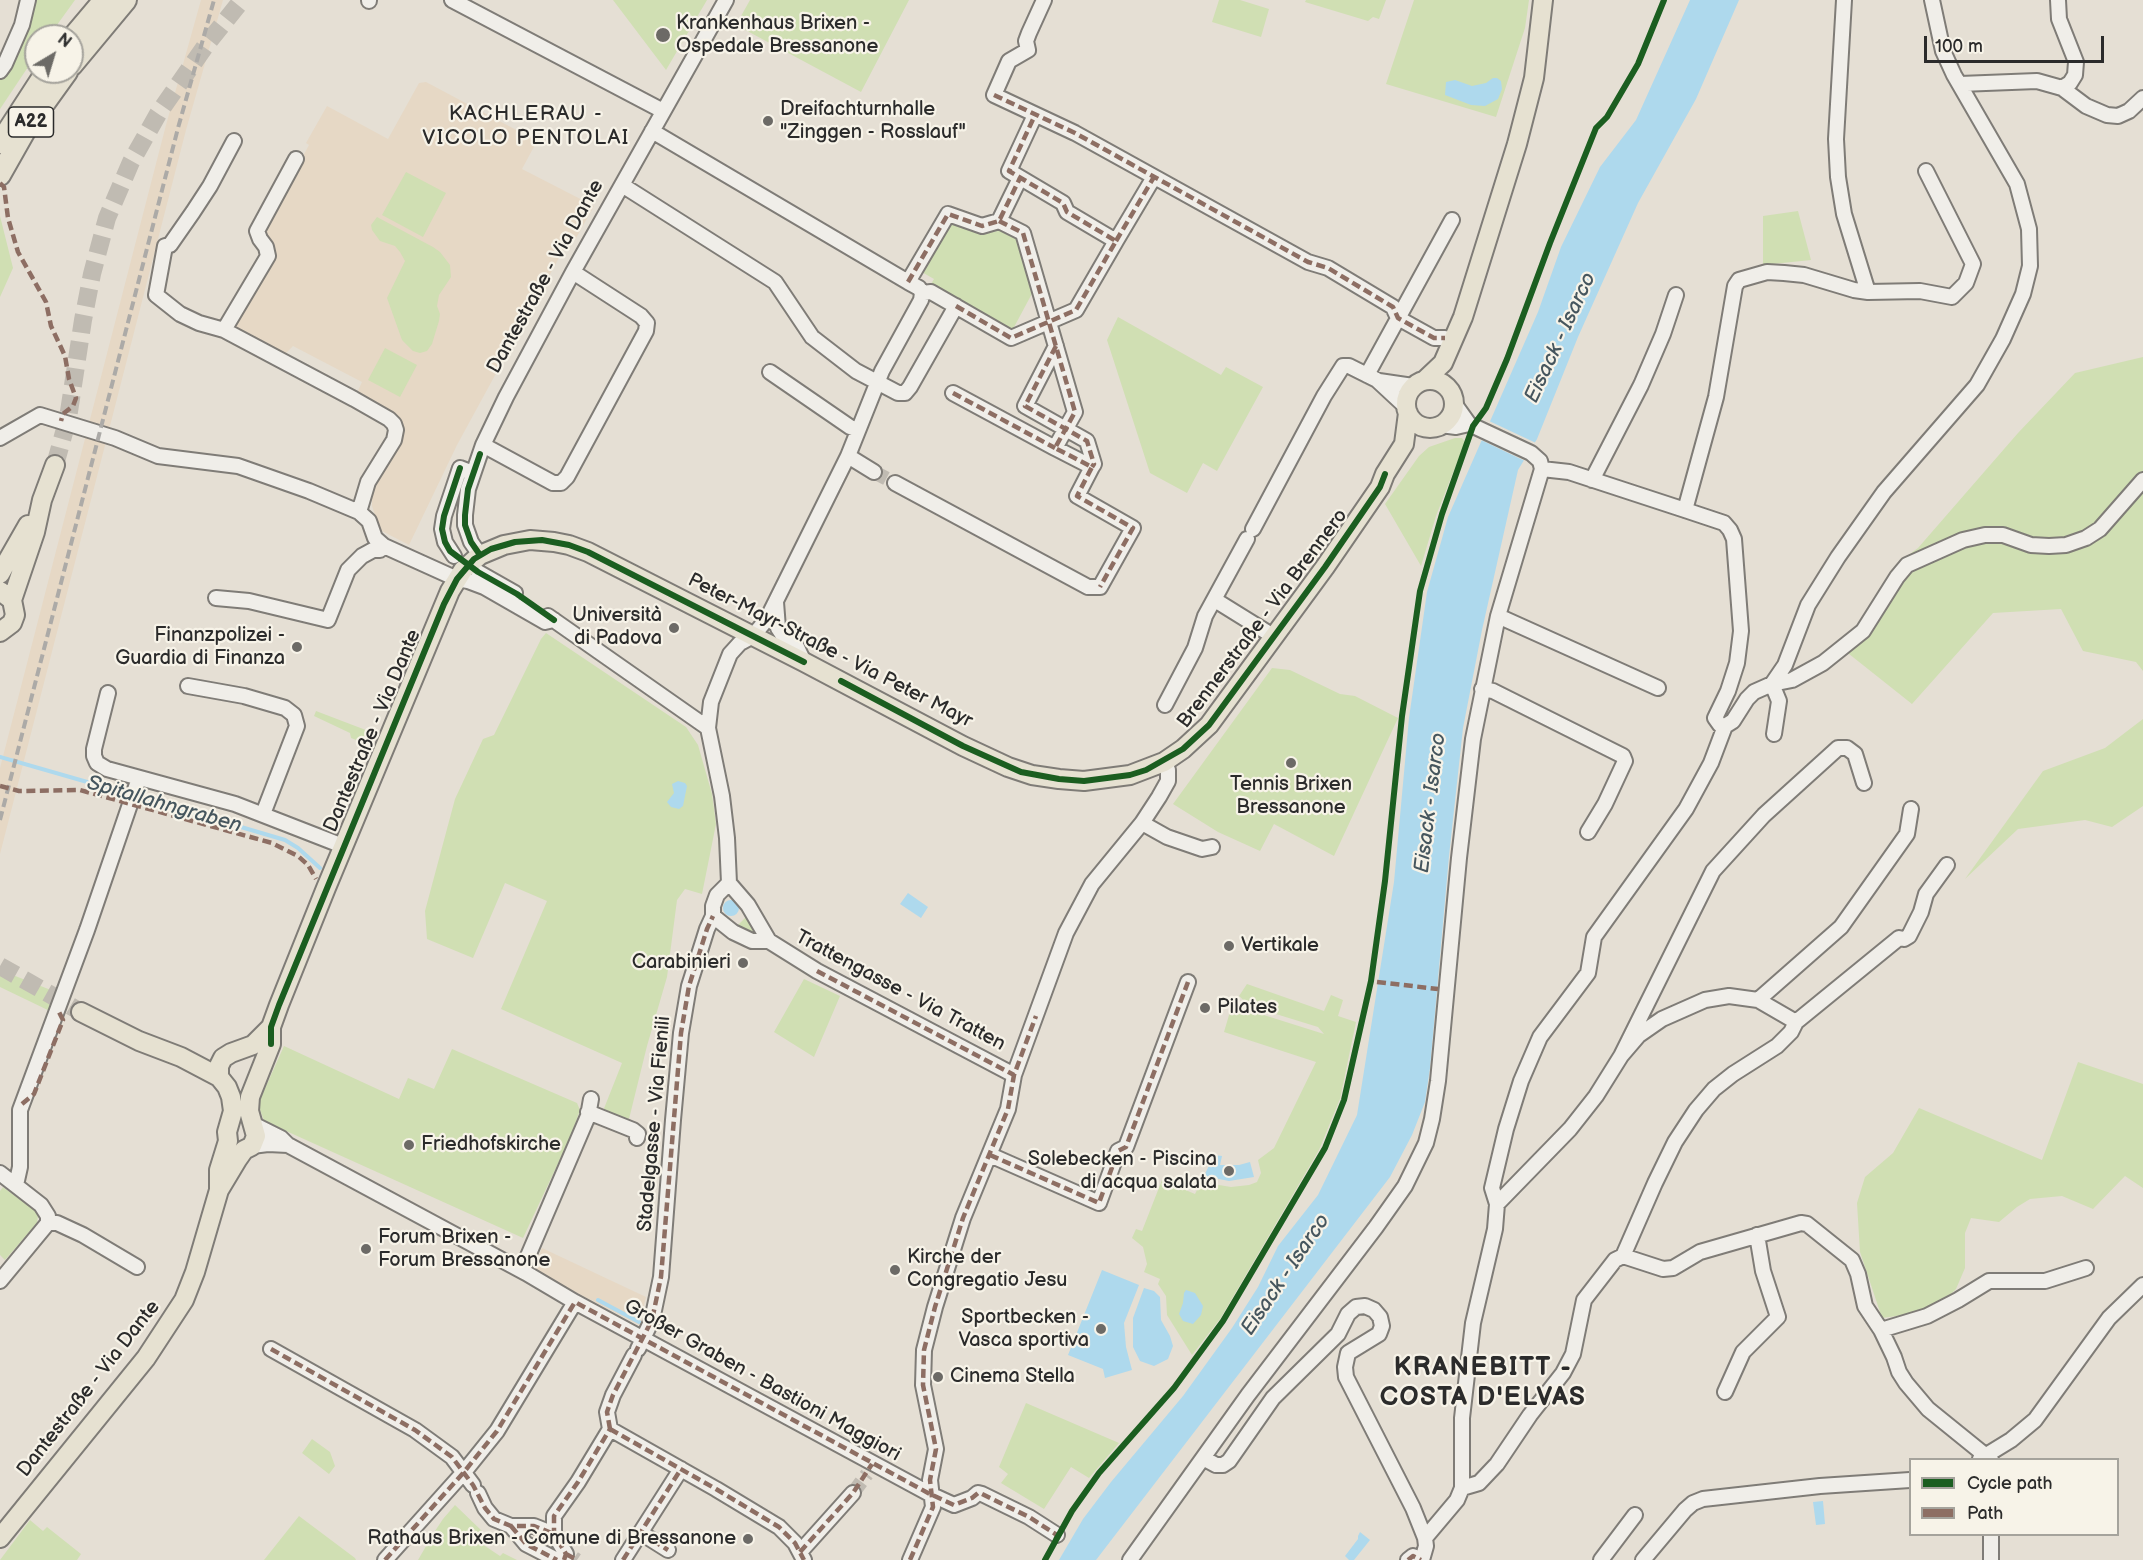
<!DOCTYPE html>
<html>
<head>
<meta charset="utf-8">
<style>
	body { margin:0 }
	#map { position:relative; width:2143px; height:1560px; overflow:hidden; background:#e5dfd4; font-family:"Balsamiq Sans",sans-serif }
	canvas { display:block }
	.legend { position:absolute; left:1909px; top:1458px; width:210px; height:78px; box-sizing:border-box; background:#f7f3e8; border:2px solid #a5a39c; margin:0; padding:8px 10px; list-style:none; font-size:18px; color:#2b2b2b }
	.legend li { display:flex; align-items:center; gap:12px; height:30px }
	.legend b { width:30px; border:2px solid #a5a39c }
	.north { position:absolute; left:24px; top:24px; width:60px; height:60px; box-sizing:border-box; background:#f7f3e8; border:2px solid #a5a39c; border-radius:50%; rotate:38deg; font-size:16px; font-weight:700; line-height:24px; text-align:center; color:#2b2b2b }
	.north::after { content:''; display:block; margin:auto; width:21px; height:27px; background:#6c6a66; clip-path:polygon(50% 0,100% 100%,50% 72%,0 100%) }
	.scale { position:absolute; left:1924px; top:36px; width:180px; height:27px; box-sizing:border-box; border:3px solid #2b2b2b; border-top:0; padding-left:8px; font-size:18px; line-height:21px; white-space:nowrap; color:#2b2b2b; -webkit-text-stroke:4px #f7f3e8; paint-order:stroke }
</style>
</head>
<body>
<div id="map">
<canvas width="2143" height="1560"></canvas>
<ul class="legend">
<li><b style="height:8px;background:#1b5e20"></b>Cycle path</li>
<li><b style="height:8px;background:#8d6e63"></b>Path</li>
</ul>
<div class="north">N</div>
<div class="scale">100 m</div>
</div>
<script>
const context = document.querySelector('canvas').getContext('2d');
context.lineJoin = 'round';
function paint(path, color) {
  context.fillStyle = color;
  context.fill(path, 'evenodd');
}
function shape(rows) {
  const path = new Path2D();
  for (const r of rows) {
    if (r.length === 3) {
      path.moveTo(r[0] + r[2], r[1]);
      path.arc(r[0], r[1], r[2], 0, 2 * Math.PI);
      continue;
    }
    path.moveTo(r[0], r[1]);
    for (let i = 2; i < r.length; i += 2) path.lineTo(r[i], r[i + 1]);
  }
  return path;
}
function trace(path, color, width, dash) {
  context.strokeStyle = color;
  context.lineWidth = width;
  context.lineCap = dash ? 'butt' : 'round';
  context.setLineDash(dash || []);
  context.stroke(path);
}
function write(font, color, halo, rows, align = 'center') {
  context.font = font + ' "Balsamiq Sans",sans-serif';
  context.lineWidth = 4.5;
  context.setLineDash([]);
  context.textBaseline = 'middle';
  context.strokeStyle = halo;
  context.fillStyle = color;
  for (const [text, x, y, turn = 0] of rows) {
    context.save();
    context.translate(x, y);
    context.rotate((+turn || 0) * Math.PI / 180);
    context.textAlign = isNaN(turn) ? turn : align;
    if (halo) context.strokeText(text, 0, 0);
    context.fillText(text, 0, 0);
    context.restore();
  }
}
const built = shape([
	[201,0,223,0,186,130,0,854,0,768,166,125],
	[426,82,537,141,522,169,594,206,575,240,566,245,457,445,409,545,380,530,372,506,372,495,375,487,403,433,400,419,356,395,362,382,293,346,283,356,237,332,234,322,272,248,270,241,262,231,309,145,306,143,327,106,388,139,419,83],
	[542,1248,646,1297,639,1325,533,1270]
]);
const green = shape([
	[30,0,75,0,49,36,36,36,36,55,0,109,0,75,21,46,18,42],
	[613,0,707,0,666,70],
	[750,0,909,0,861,92,736,25],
	[1219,0,1240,0,1269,9,1261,37,1212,22],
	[1306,0,1386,0,1379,19,1373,17,1368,21,1305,2],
	[1414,0,1529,0,1525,28,1496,117,1386,84],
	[406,172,446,193,423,237,382,215],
	[1798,211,1811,260,1763,265,1763,216],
	[0,216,13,268,0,297],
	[377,217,433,247,440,252,450,265,451,277,439,295,437,306,440,314,439,321,432,344,427,351,420,353,413,351,402,340,387,298,405,261,400,252,395,246,380,241,372,230,371,225],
	[949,223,980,234,1004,230,1021,238,1035,288,1013,329,1007,330,931,284,934,279,920,271],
	[1118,317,1221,375,1226,367,1263,387,1217,471,1203,463,1187,493,1150,473,1107,340],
	[385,348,417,365,400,397,368,380],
	[2143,357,2143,671,2136,662,2083,651,2061,609,1993,613,1912,704,1839,646,1862,623,1903,559,1918,548,2018,433,2075,373],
	[1455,438,1462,438,1465,442,1436,516,1421,566,1385,504,1419,456,1429,447],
	[546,633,686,727,698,745,712,794,716,824,702,894,685,889,677,900,667,977,647,1046,629,1119,603,1111,622,1063,501,1009,547,901,505,883,473,958,427,939,425,911,455,799,483,739,494,735,541,639],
	[1272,668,1290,670,1340,694,1355,696,1398,718,1334,856,1274,824,1260,851,1218,832,1173,804],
	[316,711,371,732,367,744,351,738,350,733,314,716],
	[2143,719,2143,806,2112,827,2085,820,2018,829,1965,879,2043,771,2105,748],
	[748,915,755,929,755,934,750,934,737,926],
	[0,970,61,994,54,1013,0,987],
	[804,979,840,996,814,1057,774,1032],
	[1247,984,1324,1011,1331,995,1343,1000,1338,1016,1356,1022,1340,1099,1319,1150,1220,1319,1192,1355,1167,1315,1166,1296,1158,1284,1160,1279,1144,1272,1147,1264,1143,1247,1132,1238,1136,1229,1142,1231,1162,1180,1195,1194,1201,1182,1231,1187,1249,1185,1257,1182,1261,1173,1258,1160,1274,1148,1316,1062,1224,1032,1232,1005,1324,1034,1318,1027,1250,1006,1239,996],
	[284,1046,399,1099,408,1078,434,1089,452,1049,577,1103,580,1110,570,1138,523,1238,264,1121,258,1104],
	[2078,1062,2143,1084,2143,1188,2125,1176,2093,1209,2062,1196,2030,1199,2017,1207,1999,1222,1971,1218,1965,1233,1965,1268,1956,1289,1949,1296,1919,1313,1882,1318,1860,1252,1857,1203,1865,1177,1893,1153,1919,1108,2042,1160],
	[3,1187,35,1211,38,1216,37,1223,5,1260,0,1255,0,1191],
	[1026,1403,1119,1443,1089,1478,1071,1467,1044,1509,1001,1483,1008,1474,999,1467],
	[312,1439,330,1452,335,1466,329,1474,302,1453],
	[455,1505,482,1531,476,1540,500,1556,503,1553,517,1560,418,1560,429,1541,428,1538,431,1537,443,1519],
	[299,1516,355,1558,356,1560,264,1560],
	[30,1520,43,1531,47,1527,81,1554,77,1560,0,1560]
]);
const water = shape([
	[1690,0,1739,0,1696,99,1638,203,1578,337,1537,439,1518,470,1482,630,1463,728,1449,856,1430,1068,1425,1102,1412,1135,1390,1177,1096,1560,1059,1560,1083,1519,1111,1482,1183,1396,1232,1328,1258,1287,1278,1246,1318,1195,1357,1115,1394,882,1409,718,1427,592,1448,517,1538,312,1561,247,1600,167,1636,120],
	[1493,78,1497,78,1501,81,1502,89,1498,99,1485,106,1471,105,1445,95,1446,82,1455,80,1472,86,1486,83],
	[678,781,685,783,687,786,683,806,679,809,671,807,667,802,674,793,672,784],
	[908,893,928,907,921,918,900,904],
	[731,908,8],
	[1214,1155,1222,1156,1220,1165,1239,1165,1250,1162,1254,1177,1229,1181,1204,1176],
	[1102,1270,1139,1285,1124,1323,1126,1347,1132,1370,1105,1378,1103,1369,1068,1355],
	[1144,1288,1154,1291,1160,1297,1161,1320,1170,1336,1173,1346,1168,1359,1154,1366,1140,1361,1133,1347,1133,1318],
	[1186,1290,1195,1293,1203,1306,1201,1315,1193,1324,1183,1321,1179,1314,1183,1303,1184,1293],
	[1823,1501,1825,1524,1816,1525,1813,1502],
	[1360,1532,1370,1540,1354,1560,1349,1560,1345,1556,1358,1539,1358,1536]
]);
const pier = shape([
	[1487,420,1536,443,1527,462,1479,439]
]);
const stream = shape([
	[0,757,129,794],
	[136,796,285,840,298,848,320,868],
	[598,1300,639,1322]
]);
const minorTunnel = shape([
	[874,472,895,483],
	[853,1493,867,1474],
	[574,1558,577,1560]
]);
const majorTunnel = shape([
	[55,465,68,418,83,320,92,274,107,218,131,162,158,114,206,45,242,0],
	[0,966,81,1012]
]);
const minor = shape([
	[452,0,663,111],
	[1044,0,1029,33,1026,41,1028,50,1009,61,994,95,1075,133,1308,262,1328,268,1393,307,1398,318,1434,338,1445,338],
	[1844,0,1836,139,1838,177,1844,214,1868,292],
	[369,1,369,0],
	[0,71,5,64,22,25,28,0],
	[1960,84,2037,81,2062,88,2070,83,2075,75,2076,62,2059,19,2058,0],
	[2062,88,2086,106,2107,115,2118,116,2129,111,2143,98],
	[652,131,908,282,919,288,922,293],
	[296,159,257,231,260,239,266,247,268,256,224,330,354,399,389,419,394,424,396,430,394,440,368,482,359,512],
	[622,185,775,282,812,337,856,371,898,393,905,393,910,387,956,306],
	[1116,241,1154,177],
	[908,282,948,214,982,226,999,221,1020,178],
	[922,293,931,292,1011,338,1076,310,1116,241,1067,212,1063,203,1009,171,1035,115],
	[224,330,199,323,180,314,156,295,165,246,170,245,193,212,210,186,234,141],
	[1056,346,1025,406,1087,441,1094,464,1092,467],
	[770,372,850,427,858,430],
	[1367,375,1452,220],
	[1379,381,1413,386],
	[953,393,1055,448],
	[1441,425,1456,427,1469,424],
	[0,438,40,415,115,438,158,456,238,466,309,491,359,512,369,521,375,538,384,546,457,579,468,581,484,587,545,622,554,620],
	[483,445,553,483,561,483,567,477,646,331,647,323,641,316,573,272],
	[848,456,874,472],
	[1542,469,1569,472,1685,510,1724,523,1730,530,1734,539,1741,631,1737,663,1728,691,1715,718,1720,725,1725,726],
	[1592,480,1641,385,1663,334,1676,295],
	[895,483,1088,587,1100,587,1133,528,1077,496,1092,467,1055,448,1075,412,1023,233,999,221],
	[1685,510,1716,397,1735,286,1739,280,1767,272,1784,273,1804,275,1854,290,1868,292,1920,291,1952,297,1966,283,1973,264,1926,171],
	[1253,529,1324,396,1343,366,1349,366,1377,380,1405,406],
	[480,555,471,542,465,525,465,515,468,489,483,445,506,397,573,272,726,0],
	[454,556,445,542,442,529,444,516,460,468,473,473],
	[478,572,515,593],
	[216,598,249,601,328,620,348,570,362,556,373,550,380,550,384,546],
	[1215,600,1273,636],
	[776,602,778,628,786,640,796,645,804,662],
	[548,616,708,728],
	[1498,616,1658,688],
	[1772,684,1785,665,1808,605,1838,557,1884,492,1977,385,2003,339,2023,294,2030,266,2029,229,2017,184,1954,75,1943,51,1932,0],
	[1772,684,1779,701,1774,734],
	[188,686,244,696,285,708,294,715,297,726,263,814],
	[1482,689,1493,691,1623,756,1625,761,1605,804,1588,832],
	[108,693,94,749,94,756,97,763,107,769,235,804,343,846],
	[1165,705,1195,648,1205,616,1247,539],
	[1725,726,1733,721,1747,699,1754,692,1772,684,1792,680,1823,663,1863,631,1897,577,1907,565,1963,540,1985,535,2003,535,2031,545,2049,546,2066,545,2086,538,2100,529,2143,480],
	[1142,823,1167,837,1202,849,1212,847],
	[713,916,733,932,752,941,769,941,817,971,1014,1075],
	[713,916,713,906,717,895,729,883],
	[769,941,748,905,729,883,727,838,722,796,708,728,711,702,730,654,740,643,753,636,767,619,848,456,882,371,921,300,922,293],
	[1758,1000,1841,927,1907,834,1911,809],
	[1621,1056,1713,871,1764,815,1838,748,1847,748,1855,754,1864,783],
	[588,1112,633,1130,638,1134,637,1138],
	[251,1123,281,1138,288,1145,526,1273,575,1302,930,1494,954,1505,972,1498,978,1493,982,1494,1029,1517,1057,1535],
	[252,1146,268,1144,288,1145],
	[990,1155,1099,1203,1118,1151,1126,1147,1188,982],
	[0,1173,41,1205,48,1216,48,1223],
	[16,1185,20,1167,20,1110,87,930,139,778],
	[1497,1204,1570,1129,1596,1096,1621,1056,1639,1035,1662,1019,1705,1000,1729,996,1758,1000,1796,1022],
	[48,1223,57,1223,83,1235,137,1267],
	[1623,1256,1655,1183,1675,1142,1696,1110,1714,1089,1733,1074,1777,1046,1791,1032,1796,1022,1899,938,1904,939,1909,936,1921,912,1926,894,1947,865],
	[522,1270,588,1116,591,1099],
	[0,1281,48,1223],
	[1881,1330,1927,1316,1958,1300,1989,1281,2045,1281,2086,1268],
	[271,1349,415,1430,452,1457,473,1485],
	[638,1349,652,1320,661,1277,673,1120,681,1033,689,986,707,929,713,916],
	[1725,1392,1743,1352,1778,1317,1763,1271,1757,1235],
	[610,1429,716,1489,779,1527,795,1543,804,1560],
	[610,1429,607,1412,613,1395,634,1355],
	[1203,1458,1216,1465,1223,1465,1229,1461,1273,1398,1338,1334,1348,1314,1356,1307,1365,1306,1374,1310,1380,1317,1382,1326,1379,1334,1348,1353,1345,1367,1346,1377,1413,1508,1425,1538,1426,1546,1422,1560],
	[1980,1459,2011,1440,2035,1420,2109,1318,2143,1285],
	[1462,1488,1479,1483,1497,1464,1530,1415,1563,1373,1573,1354,1584,1300,1615,1260,1623,1256,1663,1269,1673,1268,1700,1252,1801,1223,1807,1224,1852,1260,1858,1274,1865,1306,1881,1330,1894,1357,1899,1372,1906,1383,1928,1409,1991,1460],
	[478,1493,485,1508,494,1519,511,1526,534,1526,554,1534],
	[511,1526,526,1544,557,1560],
	[641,1533,668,1550],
	[1425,1538,1457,1500,1462,1488,1462,1418,1473,1323,1495,1229,1497,1204,1492,1188,1506,1129,1521,1081,1540,1037,1588,973,1594,937,1686,809,1711,763,1725,726],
	[800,1552,853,1493],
	[385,1560,464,1472,497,1431,575,1302],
	[564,1560,566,1554,554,1534,554,1516,578,1482,610,1429],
	[623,1560,681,1469],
	[910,1560,933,1507,930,1480,936,1449,923,1385,924,1350,935,1307,963,1218,1008,1109,1014,1075,1066,933,1092,884,1142,823,1159,797,1168,781,1168,770,1164,762],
	[1130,1560,1248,1395,1376,1227,1405,1186,1426,1143,1432,1119,1438,1081,1459,858,1473,739,1498,616,1542,469,1540,461,1531,453,1469,424,1454,403],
	[1408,1560,1413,1556,1421,1560],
	[1601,1560,1635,1515],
	[1643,1560,1685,1510,1693,1503,1703,1499,1820,1486,1910,1480],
	[1991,1560,1991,1534]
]);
const major = shape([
	[1430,404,24],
	[1425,380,1443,363,1463,317,1517,144,1534,78,1543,0],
	[0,574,28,525],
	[0,591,12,600,15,615,12,623,0,632],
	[12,600,35,532,42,500,55,465],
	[81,1012,139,1041,181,1057,219,1077],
	[219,1190,237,1160,244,1150,252,1146,256,1136,249,1111,250,1097,271,1044,271,1027,279,1005,326,888,450,591,463,570,480,555,504,545,530,540,554,542,569,545,588,552,804,662,963,746,1008,767,1032,775,1059,779,1084,781,1130,775,1164,762,1183,749,1209,725,1325,567,1380,487,1385,474,1404,444,1408,413],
	[0,1538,146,1358,184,1300,195,1272,219,1190,219,1170,228,1141,227,1132,233,1111,231,1097,227,1087,219,1077,219,1066,223,1058,231,1053,253,1045,271,1027]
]);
const highway = shape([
	[72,38,104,0],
	[72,65,126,0],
	[0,143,46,72],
	[0,175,26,129,67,72]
]);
const rail = shape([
	[0,820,178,128,214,0]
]);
const quiet = shape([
	[994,95,1075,133,1308,262,1328,268,1393,307,1398,318,1434,338,1445,338],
	[0,183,4,187,8,218,18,252,46,302,51,326,65,356,69,379,76,398,73,406,63,414,61,421],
	[999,221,1023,233,1075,412,1055,448,1092,467,1077,496,1133,528,1100,587],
	[1116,241,1154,177],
	[908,282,948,214,982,226,999,221,1020,178],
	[956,306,1011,338,1076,310,1116,241,1067,212,1063,203,1009,171,1035,115],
	[1056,346,1025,406,1087,441,1094,464,1092,467],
	[953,393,1055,448],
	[0,786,19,791,80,790,272,843,298,856,308,865,316,879],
	[817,971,1014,1075],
	[1377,982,1438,989],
	[22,1104,34,1094,63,1020,58,1010],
	[990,1155,1099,1203,1118,1151,1126,1147,1188,982],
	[271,1349,415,1430,452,1457,473,1485,485,1508,494,1519,511,1526,534,1526,554,1534],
	[610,1429,607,1412,613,1395,652,1320,661,1277,681,1033,689,986,707,929,713,916],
	[610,1429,716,1489,779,1527,795,1543,804,1560],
	[511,1526,526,1544,557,1560],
	[641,1533,668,1550],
	[800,1552,853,1493,872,1464],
	[566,1554,577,1560],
	[385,1560,464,1472,497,1431,575,1302,930,1494,954,1505,972,1498,978,1493,982,1494,1029,1517,1057,1535,1055,1541],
	[564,1560,566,1554,554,1534,554,1516,578,1482,610,1429],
	[623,1560,681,1469],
	[910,1560,933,1507,930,1480,936,1449,923,1385,924,1350,935,1307,963,1218,1008,1109,1014,1075,1036,1016],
	[1408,1560,1413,1556,1421,1560]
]);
const cycleway = shape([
	[480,454,468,489,465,515,465,525,471,542,480,555],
	[460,468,444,516,442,529,445,542,450,551,478,572,517,594,554,620],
	[841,681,963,746,1021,772,1059,779,1084,781,1130,775,1146,770,1183,749,1209,725,1325,567,1380,487,1385,474],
	[271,1044,271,1027,279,1005,444,604,457,579,474,559,491,549,515,542,542,540,569,545,588,552,804,662],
	[1045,1560,1072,1511,1099,1473,1174,1388,1223,1321,1325,1148,1344,1100,1371,981,1385,881,1402,716,1420,591,1442,514,1473,426,1486,408,1507,359,1550,243,1596,128,1607,117,1638,64,1664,0]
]);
const markers = [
	[663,35,8,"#6c6a66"],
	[768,121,6,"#6c6a66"],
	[674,628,6,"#6c6a66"],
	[297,647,6,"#6c6a66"],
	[1291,763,6,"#6c6a66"],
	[1229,946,6,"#6c6a66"],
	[743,963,6,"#6c6a66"],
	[1205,1008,6,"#6c6a66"],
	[409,1145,6,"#6c6a66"],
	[1229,1171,6,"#6c6a66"],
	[366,1249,6,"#6c6a66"],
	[895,1270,6,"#6c6a66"],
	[1101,1329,6,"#6c6a66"],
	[938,1377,6,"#6c6a66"],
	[748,1539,6,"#6c6a66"]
];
const shields = [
	[31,122,45]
];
const shieldNames = [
	["A22",31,122]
];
const poiNames = [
	["Krankenhaus Brixen -",676,24],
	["Ospedale Bressanone",676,47],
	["Dreifachturnhalle",780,110],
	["\"Zinggen - Rosslauf\"",780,133],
	["Università",662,616,"right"],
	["di Padova",662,639,"right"],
	["Finanzpolizei -",285,636,"right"],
	["Guardia di Finanza",285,659,"right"],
	["Tennis Brixen",1291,785,"center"],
	["Bressanone",1291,808,"center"],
	["Vertikale",1241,946],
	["Carabinieri",731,963,"right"],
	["Pilates",1217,1008],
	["Friedhofskirche",421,1145],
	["Solebecken - Piscina",1217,1160,"right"],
	["di acqua salata",1217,1183,"right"],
	["Forum Brixen -",378,1238],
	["Forum Bressanone",378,1261],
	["Kirche der",907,1258],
	["Congregatio Jesu",907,1281],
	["Sportbecken -",1089,1318,"right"],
	["Vasca sportiva",1089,1341,"right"],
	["Cinema Stella",950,1377],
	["Rathaus Brixen - Comune di Bressanone",736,1539,"right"]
];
const streetNames = [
	["Dantestraße - Via Dante",546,277,-61],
	["Brennerstraße - Via Brennero",1263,619,-53],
	["Peter-Mayr-Straße - Via Peter Mayr",830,651,27],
	["Dantestraße - Via Dante",373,731,-67],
	["Trattengasse - Via Tratten",900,991,28],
	["Stadelgasse - Via Fienili",655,1124,-85],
	["Großer Graben - Bastioni Maggiori",762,1381,29],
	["Dantestraße - Via Dante",89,1389,-52]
];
const neighbourhoodNames = [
	["KACHLERAU -",526,115],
	["VICOLO PENTOLAI",526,139]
];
const waterNames = [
	["Eisack - Isarco",1561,338,-65],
	["Eisack - Isarco",1431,803,-83],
	["Spitallahngraben",164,805,16],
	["Eisack - Isarco",1286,1275,-56]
];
const districtNames = [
	["KRANEBITT -",1483,1368],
	["COSTA D'ELVAS",1483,1398]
];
paint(built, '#e6d8c5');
paint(green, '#d0dfb3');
paint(water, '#aed9ed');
paint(pier, '#e5dfd4');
trace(stream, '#aed9ed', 4);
trace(minorTunnel, '#c0bbb2', 14, [14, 7]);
trace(majorTunnel, '#c0bbb2', 18, [18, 9]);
trace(minor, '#7f7c77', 18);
trace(major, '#7f7c77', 22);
trace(highway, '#7f7c77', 24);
trace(minor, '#f0eee9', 14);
trace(major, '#e6e1d1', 18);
trace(highway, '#e6e1d1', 20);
trace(rail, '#acaaa7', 4, [9, 4.5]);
trace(quiet, '#8d6e63', 4.5, [9, 4.5]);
trace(cycleway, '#1b5e20', 6);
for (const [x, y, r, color] of markers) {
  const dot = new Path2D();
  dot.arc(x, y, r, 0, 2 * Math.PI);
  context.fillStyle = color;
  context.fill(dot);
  trace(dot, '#f7f3e8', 2);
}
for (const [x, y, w] of shields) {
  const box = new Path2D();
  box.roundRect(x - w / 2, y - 15, w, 30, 4.5);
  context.fillStyle = '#f7f3e8';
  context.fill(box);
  trace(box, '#2b2b2b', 1.5);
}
write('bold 18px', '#2b2b2b', null, shieldNames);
write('20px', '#2b2b2b', '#f7f3e8', poiNames, 'left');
write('20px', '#2b2b2b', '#f7f3e8', streetNames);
context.letterSpacing = '1.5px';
write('21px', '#2b2b2b', '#f7f3e8', neighbourhoodNames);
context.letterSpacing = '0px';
write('italic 21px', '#46565e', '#f7f3e8', waterNames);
context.letterSpacing = '1.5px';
write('bold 26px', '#2b2b2b', '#f7f3e8', districtNames);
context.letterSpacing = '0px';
</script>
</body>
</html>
